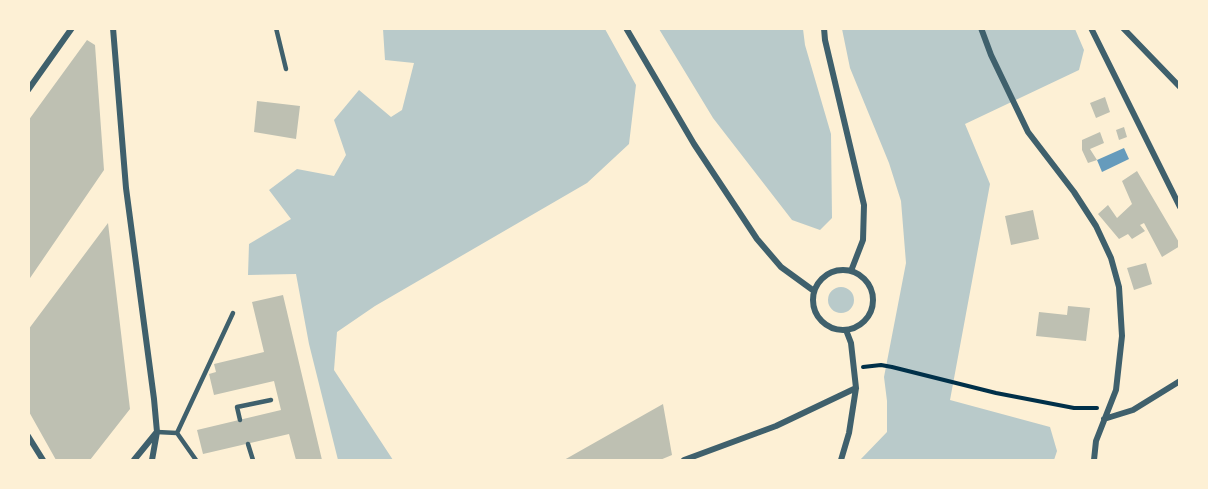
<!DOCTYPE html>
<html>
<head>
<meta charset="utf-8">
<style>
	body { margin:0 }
	#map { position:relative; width:1208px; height:489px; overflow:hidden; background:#fdf0d5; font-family:Overpass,sans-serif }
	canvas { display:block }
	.frame { position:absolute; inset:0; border:30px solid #fdf0d5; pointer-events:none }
</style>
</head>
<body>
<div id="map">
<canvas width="1208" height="489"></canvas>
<div class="frame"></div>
</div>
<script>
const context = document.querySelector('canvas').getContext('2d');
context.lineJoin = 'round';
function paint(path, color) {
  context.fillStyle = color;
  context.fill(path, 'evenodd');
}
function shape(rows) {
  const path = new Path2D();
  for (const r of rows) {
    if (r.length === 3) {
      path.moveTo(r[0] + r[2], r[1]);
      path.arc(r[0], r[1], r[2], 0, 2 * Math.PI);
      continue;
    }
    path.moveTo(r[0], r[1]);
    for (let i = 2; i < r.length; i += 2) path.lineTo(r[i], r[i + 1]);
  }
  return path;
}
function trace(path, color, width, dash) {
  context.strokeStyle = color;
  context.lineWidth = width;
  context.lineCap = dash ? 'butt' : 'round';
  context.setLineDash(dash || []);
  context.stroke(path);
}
const green = shape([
	[383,29,605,29,636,85,629,144,587,183,375,306,337,332,334,370,393,460,338,460,309,344,296,274,248,275,249,244,291,219,269,190,297,169,334,176,346,155,334,120,359,90,391,117,402,110,414,63,385,60],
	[659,29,803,29,805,45,831,134,832,218,820,230,792,220,713,118],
	[842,29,1075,29,1084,50,1079,70,965,124,990,184,950,400,1050,427,1057,451,1054,460,860,460,887,432,887,401,884,377,906,263,901,201,889,163,850,68],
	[841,300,13]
]);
const water = shape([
	[1124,148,1129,159,1102,172,1097,160]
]);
const building = shape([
	[87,40,95,45,104,170,28,281,28,121],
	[1105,97,1110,112,1096,118,1090,103],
	[257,101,300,106,296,139,254,132],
	[1124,127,1127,137,1119,140,1116,130],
	[1100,132,1104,143,1090,149,1097,160,1088,163,1082,150,1082,140],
	[1137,171,1180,244,1180,246,1162,257,1144,223,1140,225,1145,231,1132,239,1128,234,1119,239,1098,214,1108,205,1117,218,1132,204,1122,181],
	[1033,210,1039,239,1011,245,1005,216],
	[108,223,130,409,90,460,56,460,28,410,28,330],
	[1146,263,1152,284,1134,290,1127,268],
	[283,295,322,460,296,460,289,434,203,454,197,430,281,410,274,381,214,395,209,374,216,372,214,364,264,352,252,302],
	[1068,306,1090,308,1086,341,1036,336,1039,312,1067,315],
	[663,404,672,455,660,460,564,460]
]);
const path = shape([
	[863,367,881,365,892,367,996,393,1074,408,1097,408]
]);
const service = shape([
	[276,28,286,69],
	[240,420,237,407,271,400],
	[157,432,177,433,196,460],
	[177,433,233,313],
	[248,444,253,460]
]);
const minor = shape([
	[113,28,126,188,154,399,157,432,152,460],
	[626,28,694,144,757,239,781,267,814,291],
	[824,28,825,40,864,205,863,240,851,271],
	[981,28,991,55,1028,132,1074,192,1096,226,1111,258,1119,287,1122,336,1116,390,1096,441,1094,460],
	[1091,28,1180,207],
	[1123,28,1180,87],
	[28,90,72,28],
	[843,300,30],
	[1104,419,1133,410,1180,381],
	[28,436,43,460],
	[134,460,156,433],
	[684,460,776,426,856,388],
	[841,460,849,433,856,388,851,343,846,330]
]);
paint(green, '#b9caca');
paint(water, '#669bbc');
paint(building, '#bec0b2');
trace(path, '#003049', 4);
trace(service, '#3f606c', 4.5);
trace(minor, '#3f606c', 6);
</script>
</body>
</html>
